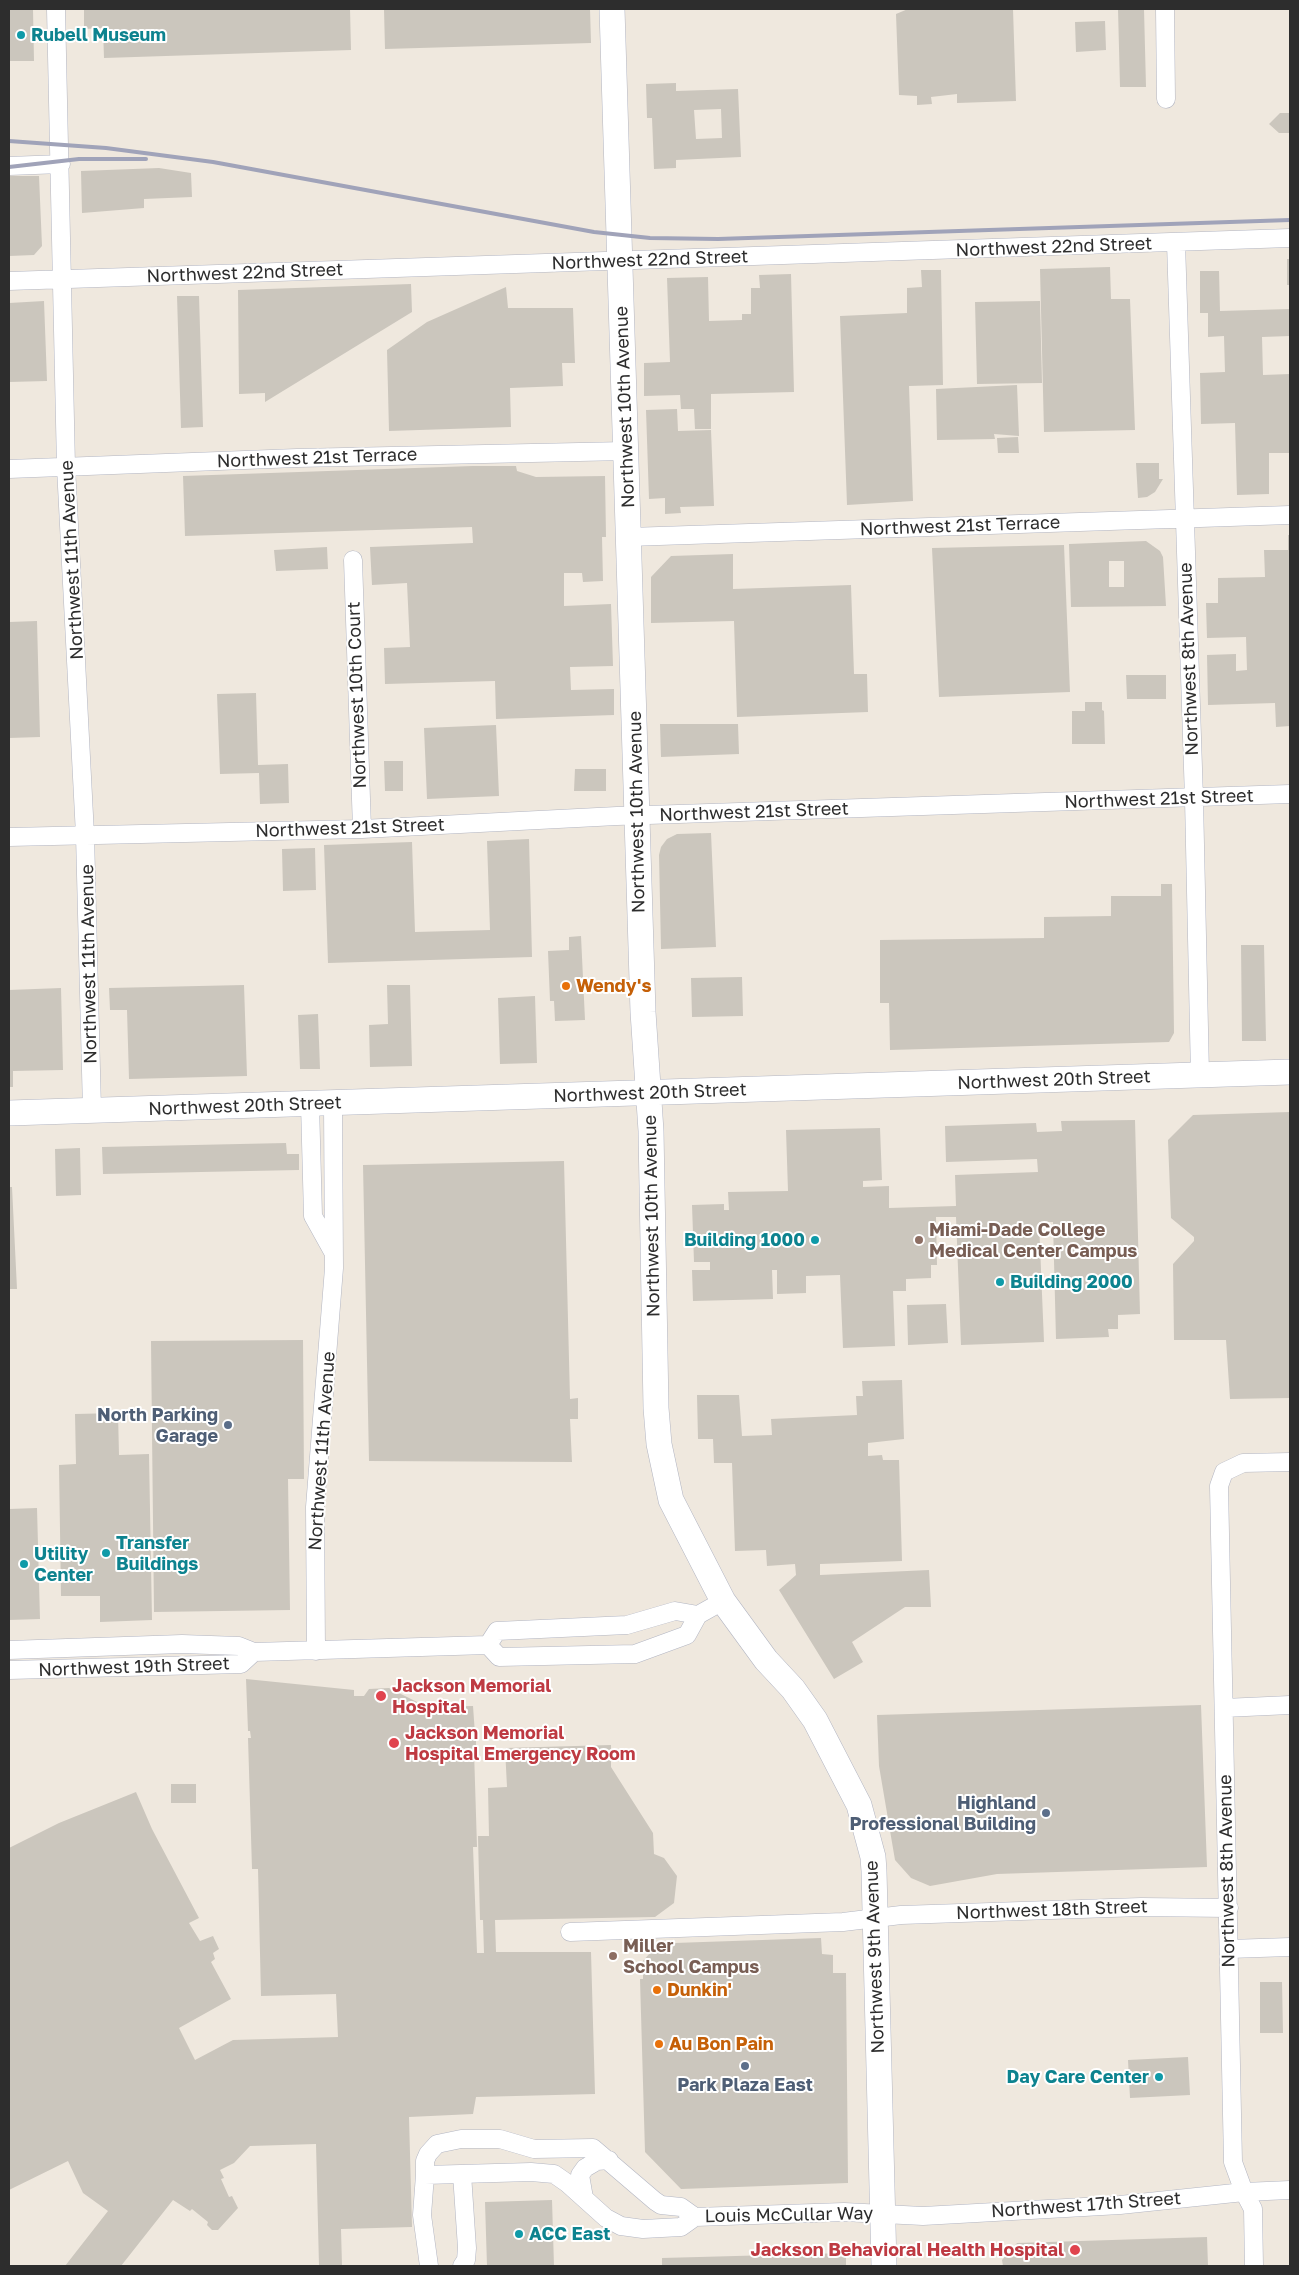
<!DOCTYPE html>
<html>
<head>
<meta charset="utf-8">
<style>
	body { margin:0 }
	#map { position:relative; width:1299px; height:2275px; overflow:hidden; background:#efe8de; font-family:"Golos Text",sans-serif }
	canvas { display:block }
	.frame { position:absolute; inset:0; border:10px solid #2d2d2d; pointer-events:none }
</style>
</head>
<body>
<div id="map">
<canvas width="1299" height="2275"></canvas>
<div class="frame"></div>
</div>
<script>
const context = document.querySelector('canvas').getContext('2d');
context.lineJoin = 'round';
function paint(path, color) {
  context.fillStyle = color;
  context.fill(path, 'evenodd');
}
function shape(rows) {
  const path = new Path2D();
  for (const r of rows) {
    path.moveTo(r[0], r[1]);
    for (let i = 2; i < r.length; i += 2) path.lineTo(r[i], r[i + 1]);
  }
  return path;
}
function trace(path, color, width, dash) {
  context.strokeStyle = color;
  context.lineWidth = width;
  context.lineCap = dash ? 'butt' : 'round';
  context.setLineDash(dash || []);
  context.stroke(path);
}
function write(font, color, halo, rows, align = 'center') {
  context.font = font + ' "Golos Text",sans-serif';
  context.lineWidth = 4;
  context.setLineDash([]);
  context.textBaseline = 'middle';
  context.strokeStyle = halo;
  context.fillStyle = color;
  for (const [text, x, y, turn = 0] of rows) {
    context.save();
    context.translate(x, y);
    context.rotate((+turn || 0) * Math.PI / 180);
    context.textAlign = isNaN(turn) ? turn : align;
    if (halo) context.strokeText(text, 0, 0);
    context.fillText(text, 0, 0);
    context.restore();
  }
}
const building = shape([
	[9,9,33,9,34,61,9,61],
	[84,9,350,9,351,50,104,58,103,28,84,29],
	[384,9,590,9,591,43,385,49],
	[908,9,1013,9,1016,101,957,103,957,94,931,97,932,104,917,105,917,96,899,95,896,14],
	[1118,9,1144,9,1146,87,1120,87],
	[1105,21,1106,50,1076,52,1075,22],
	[676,83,676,91,738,89,741,157,676,160,676,168,654,169,652,118,647,118,646,84],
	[721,109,722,138,696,139,694,110],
	[1280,113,1290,113,1290,133,1279,133,1269,124],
	[159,168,191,173,192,197,144,199,144,208,82,213,81,171],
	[9,176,39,176,42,246,34,255,9,256],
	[1287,259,1290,259,1290,285,1287,285],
	[1110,267,1111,299,1130,299,1135,430,1044,432,1040,269],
	[921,270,941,270,943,385,909,386,913,501,847,505,840,316,907,313,907,288,922,287],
	[1200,271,1219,271,1220,311,1290,309,1290,336,1262,337,1263,375,1290,374,1290,453,1269,453,1269,494,1237,495,1235,423,1201,424,1200,373,1225,372,1224,336,1208,337,1208,313,1200,313],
	[791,274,794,392,711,394,711,429,695,429,694,409,681,409,680,395,644,396,644,363,670,362,667,278,708,277,709,321,742,320,742,314,751,314,751,288,760,288,759,275],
	[411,284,412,312,265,402,265,393,239,394,238,290],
	[506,287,508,308,573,308,575,363,562,363,563,386,510,388,511,427,389,431,387,350,427,322],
	[177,296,199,296,203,427,181,428],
	[44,301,47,381,9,382,9,303],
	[1040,301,1042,383,977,384,975,302],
	[1017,385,1019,436,994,434,995,439,937,440,936,389],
	[677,409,678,431,711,430,714,506,680,507,681,513,665,514,665,498,649,499,646,410],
	[1018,437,1019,453,998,453,997,438],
	[1136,463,1159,463,1159,479,1163,479,1155,492,1147,497,1138,498],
	[473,466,516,466,517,471,536,477,605,476,606,537,602,537,603,581,583,582,582,573,564,573,564,606,611,604,613,666,570,667,571,690,614,689,614,715,496,719,495,681,385,684,384,648,410,647,407,583,372,585,370,547,473,543,472,527,185,536,183,476],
	[1288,535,1290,535,1290,726,1276,727,1275,703,1208,705,1207,655,1236,654,1236,671,1247,670,1246,637,1207,638,1206,603,1218,603,1218,578,1265,577,1264,550,1288,550],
	[1146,541,1160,551,1163,557,1166,606,1071,607,1069,544],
	[1109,561,1124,561,1124,587,1109,587],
	[1064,545,1070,692,939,697,932,548],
	[327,547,328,569,276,571,274,550],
	[733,554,733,589,851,585,854,674,867,674,868,712,737,717,734,621,651,623,651,577,671,556],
	[37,621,40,737,9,738,9,622],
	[1126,675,1166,675,1166,699,1127,699],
	[256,693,258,765,288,764,289,803,260,804,259,773,220,774,217,694],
	[1085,702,1102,702,1102,710,1104,711,1105,744,1072,744,1072,711,1085,711],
	[660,724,738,724,739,754,661,757],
	[496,725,499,796,427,799,424,728],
	[384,761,403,761,403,791,385,791],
	[575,769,606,769,606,791,574,791],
	[711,833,716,947,661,949,659,855,661,847,667,839,677,834],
	[529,839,532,957,328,963,324,845,412,842,415,932,490,930,487,841],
	[315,848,316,890,283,891,282,849],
	[1161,884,1172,884,1174,1033,1169,1042,890,1050,889,1003,880,1003,880,940,1044,938,1044,917,1111,916,1111,896,1161,896],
	[581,936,585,1020,555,1021,554,1001,550,1001,548,951,569,950,569,937],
	[1241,945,1264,945,1266,1041,1242,1041],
	[742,977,743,1016,692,1017,691,978],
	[244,985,247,1076,129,1079,127,1010,110,1010,109,988],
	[387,985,410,985,412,1066,370,1067,369,1025,388,1024],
	[61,988,63,1070,13,1071,13,1087,9,1087,9,990],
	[535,996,537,1063,500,1064,498,998],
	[318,1014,320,1069,300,1069,298,1015],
	[1290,1112,1290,1398,1230,1399,1226,1340,1174,1340,1173,1264,1194,1241,1194,1237,1171,1218,1168,1140,1193,1115],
	[1135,1120,1140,1314,1118,1315,1118,1329,1108,1329,1109,1337,1056,1339,1053,1222,1039,1222,1044,1342,961,1345,956,1217,936,1217,937,1265,931,1265,931,1278,906,1279,906,1291,893,1291,895,1346,843,1348,840,1275,806,1276,806,1293,777,1294,777,1270,772,1270,773,1299,693,1301,692,1270,710,1270,710,1262,694,1262,692,1205,724,1204,724,1210,729,1210,728,1192,788,1191,786,1130,880,1128,882,1180,863,1181,863,1187,889,1186,889,1208,956,1206,955,1175,1038,1172,1037,1159,946,1162,945,1126,1036,1123,1037,1132,1062,1131,1061,1121],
	[286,1143,287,1154,299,1154,299,1170,103,1174,102,1147],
	[80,1148,81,1195,56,1196,55,1149],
	[564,1161,570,1399,578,1398,578,1419,570,1419,572,1462,369,1461,363,1165],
	[9,1187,12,1187,17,1289,9,1289],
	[946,1304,948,1343,908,1345,907,1305],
	[303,1340,304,1479,288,1479,290,1610,154,1612,151,1341],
	[902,1380,904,1439,868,1443,868,1456,882,1455,883,1460,899,1460,902,1561,820,1564,820,1575,929,1570,931,1607,905,1607,852,1642,863,1662,834,1679,779,1590,796,1575,795,1564,767,1566,766,1550,735,1551,732,1463,714,1463,713,1439,698,1439,697,1395,739,1395,742,1436,772,1435,771,1419,857,1415,856,1396,863,1396,862,1381],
	[118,1413,119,1455,149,1454,152,1620,100,1622,100,1596,61,1596,59,1465,76,1464,75,1414],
	[37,1508,40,1619,9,1620,9,1509],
	[246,1679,354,1690,354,1696,364,1696,369,1689,389,1688,427,1707,473,1706,475,1734,471,1734,471,1740,476,1740,476,1751,474,1751,477,1847,473,1847,477,1953,484,1953,483,1920,480,1920,478,1836,489,1836,488,1788,507,1787,505,1748,611,1745,611,1767,653,1833,654,1854,664,1858,677,1876,674,1903,655,1917,495,1920,496,1952,591,1952,595,2094,476,2097,473,2114,409,2117,412,2227,341,2229,342,2266,319,2266,316,2144,250,2146,234,2163,220,2170,224,2178,221,2179,229,2197,232,2196,238,2208,218,2230,212,2230,207,2225,208,2222,192,2209,190,2211,173,2200,121,2266,65,2266,108,2211,83,2193,68,2161,9,2190,9,1848,59,1823,136,1792,152,1829,199,1918,189,1923,200,1941,213,1936,219,1949,213,1953,215,1959,211,1962,231,1999,179,2028,195,2060,233,2040,338,2037,336,1994,261,1996,258,1869,252,1869,248,1738,251,1738,250,1731,248,1731],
	[1201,1705,1207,1867,997,1874,930,1886,911,1878,895,1860,879,1766,877,1715],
	[171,1784,196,1784,196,1803,171,1803],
	[821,1938,822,1954,833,1955,833,1973,846,1973,848,2183,681,2189,645,2152,640,1979,643,1979,643,1973,652,1973,642,1962,658,1944,671,1955,674,1943],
	[1260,1982,1282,1982,1283,2033,1260,2033],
	[1188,2057,1190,2095,1130,2098,1128,2060],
	[552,2200,554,2266,487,2266,485,2202],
	[1207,2237,1208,2266,1003,2266,1002,2260,1017,2243],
	[846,2253,846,2266,662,2266,662,2258]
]);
const street = shape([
	[56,9,66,467,85,835,92,1110],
	[1165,9,1166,99],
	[9,166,61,164],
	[1176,243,1194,799,1200,1075],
	[9,281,1290,238],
	[9,469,297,458,626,451],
	[629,537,1290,515],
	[353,560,362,829],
	[9,837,362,829,617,816,1290,794],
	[310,1104,313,1216,333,1252],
	[488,1645,499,1657,635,1654,687,1635,698,1615,723,1601],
	[488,1645,497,1631,627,1625,675,1611,698,1615],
	[9,1650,182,1644,239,1646,254,1652,488,1645],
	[316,1651,315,1507,334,1268,333,1104],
	[9,1670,241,1664,254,1652],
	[1224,1708,1290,1705],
	[570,1932,843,1922,901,1915,1141,1907,1229,1908],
	[1229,1949,1290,1947],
	[462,2174,467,2248,466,2260,462,2266],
	[425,2175,422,2215,429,2266],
	[584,2198,580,2175,585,2168,597,2161,609,2160],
	[695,2217,681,2207,661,2205,655,2201,593,2148,534,2149,500,2139,461,2139,437,2144,428,2154,425,2161,425,2175,531,2172,554,2174,567,2183,606,2218,621,2226,643,2229,681,2227,695,2217,844,2212,923,2216,1120,2205,1244,2192,1290,2190],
	[1254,2266,1253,2209,1244,2192,1233,2162,1219,1486,1224,1472,1243,1463,1290,1462]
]);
const secondary = shape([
	[612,9,643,1012,651,1131,656,1408,659,1444,671,1500,723,1601,766,1660,793,1689,815,1720,859,1805,873,1857,874,1871,884,2266],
	[9,1113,1290,1072]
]);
const rail = shape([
	[9,141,106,148,213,162,594,232,650,238,718,239,1290,220],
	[9,167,79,159,146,159]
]);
const markers = [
	[21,35,5,"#0f9aa8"],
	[566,986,5,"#e8710a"],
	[815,1240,5,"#0f9aa8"],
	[919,1240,5,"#8d6e63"],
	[1000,1282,5,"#0f9aa8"],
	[228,1425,5,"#5c6f8a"],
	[106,1553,5,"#0f9aa8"],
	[24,1564,5,"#0f9aa8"],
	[381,1696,6,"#e0444e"],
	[394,1743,6,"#e0444e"],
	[1046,1813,5,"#5c6f8a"],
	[613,1956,5,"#8d6e63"],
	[657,1990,5,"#e8710a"],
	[659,2044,5,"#e8710a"],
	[745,2066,5,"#5c6f8a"],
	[1159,2077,5,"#0f9aa8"],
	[519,2234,5,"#0f9aa8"],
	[1075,2250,6,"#e0444e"]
];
const cultureNames = [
	["Rubell Museum",31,35],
	["Building 1000",805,1240,"right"],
	["Building 2000",1010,1282],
	["Transfer",116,1543],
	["Buildings",116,1564],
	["Utility",34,1554],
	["Center",34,1575],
	["Day Care Center",1149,2077,"right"],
	["ACC East",529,2234]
];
const streetNames = [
	["Northwest 22nd Street",1054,247,-2],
	["Northwest 22nd Street",650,260,-2],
	["Northwest 22nd Street",245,273,-2],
	["Northwest 10th Avenue",625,407,-92],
	["Northwest 21st Terrace",317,458,-2],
	["Northwest 21st Terrace",960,526,-2],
	["Northwest 11th Avenue",72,560,-93],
	["Northwest 8th Avenue",1189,659,-92],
	["Northwest 10th Court",357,695,-92],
	["Northwest 21st Street",1159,799,-2],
	["Northwest 10th Avenue",637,812,-91],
	["Northwest 21st Street",754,812,-2],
	["Northwest 21st Street",350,828,-2],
	["Northwest 11th Avenue",89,964,-91],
	["Northwest 20th Street",1054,1080,-2],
	["Northwest 20th Street",650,1093,-2],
	["Northwest 20th Street",245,1106,-2],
	["Northwest 10th Avenue",652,1216,-91],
	["Northwest 11th Avenue",322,1451,-86],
	["Northwest 19th Street",134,1667,-2],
	["Northwest 8th Avenue",1227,1871,-91],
	["Northwest 18th Street",1052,1910,-2],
	["Northwest 9th Avenue",875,1957,-92],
	["Northwest 17th Street",1086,2205,-4],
	["Louis McCullar Way",789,2215,-1]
];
const foodNames = [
	["Wendy's",576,986],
	["Dunkin'",667,1990],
	["Au Bon Pain",669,2044]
];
const educationNames = [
	["Miami-Dade College",929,1230],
	["Medical Center Campus",929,1251],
	["Miller",623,1946],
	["School Campus",623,1967]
];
const serviceNames = [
	["North Parking",218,1415],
	["Garage",218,1436],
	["Highland",1036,1803],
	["Professional Building",1036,1824],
	["Park Plaza East",745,2085,"center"]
];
const healthNames = [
	["Jackson Memorial",392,1686],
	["Hospital",392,1707],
	["Jackson Memorial",405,1733],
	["Hospital Emergency Room",405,1754],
	["Jackson Behavioral Health Hospital",1064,2250,"right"]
];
paint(building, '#cbc6bd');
trace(street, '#b2b5c2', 19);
trace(secondary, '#b2b5c2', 26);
trace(street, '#fff', 18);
trace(secondary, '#fff', 25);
trace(rail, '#a0a3b9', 4);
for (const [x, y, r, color] of markers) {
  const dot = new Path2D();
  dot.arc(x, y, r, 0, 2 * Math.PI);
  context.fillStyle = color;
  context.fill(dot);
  trace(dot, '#fff', 2);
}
write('bold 18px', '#0d838f', '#fff', cultureNames, 'left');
write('18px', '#2d2d2d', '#fff', streetNames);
write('bold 18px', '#c56008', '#fff', foodNames, 'left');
write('bold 18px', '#785e54', '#fff', educationNames, 'left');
write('bold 18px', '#4e5e75', '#fff', serviceNames, 'right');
write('bold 18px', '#be3a42', '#fff', healthNames, 'left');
</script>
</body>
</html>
